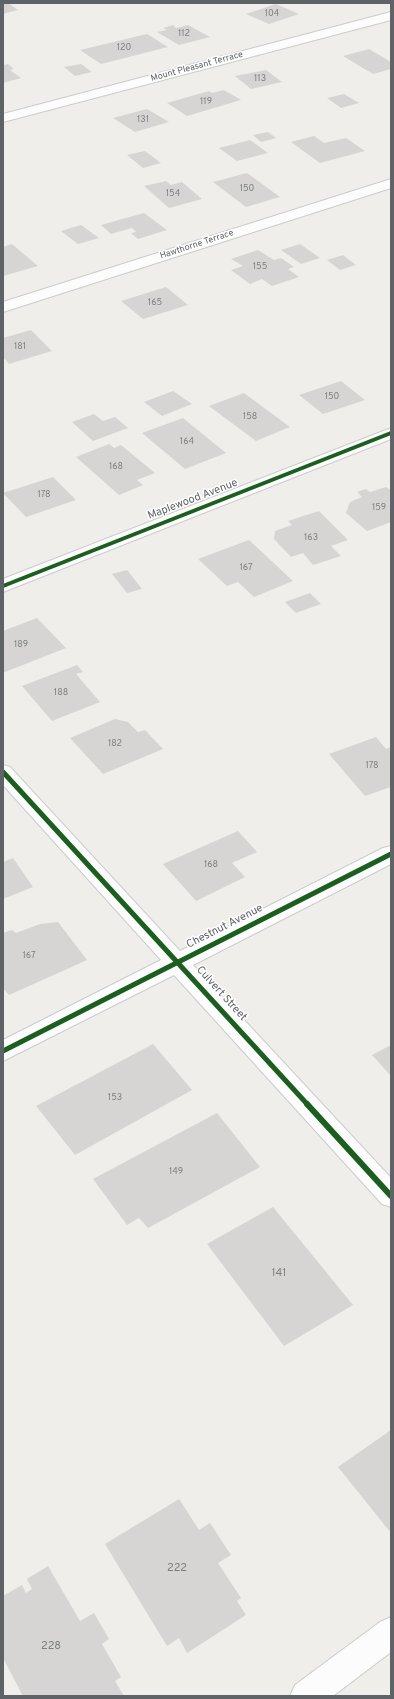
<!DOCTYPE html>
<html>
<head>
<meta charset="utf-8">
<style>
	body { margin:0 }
	#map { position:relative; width:394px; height:1699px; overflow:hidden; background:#efeeea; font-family:Overpass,sans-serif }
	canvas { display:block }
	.frame { position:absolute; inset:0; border:4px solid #5f6368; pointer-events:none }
</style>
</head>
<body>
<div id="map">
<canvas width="394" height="1699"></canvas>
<div class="frame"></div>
</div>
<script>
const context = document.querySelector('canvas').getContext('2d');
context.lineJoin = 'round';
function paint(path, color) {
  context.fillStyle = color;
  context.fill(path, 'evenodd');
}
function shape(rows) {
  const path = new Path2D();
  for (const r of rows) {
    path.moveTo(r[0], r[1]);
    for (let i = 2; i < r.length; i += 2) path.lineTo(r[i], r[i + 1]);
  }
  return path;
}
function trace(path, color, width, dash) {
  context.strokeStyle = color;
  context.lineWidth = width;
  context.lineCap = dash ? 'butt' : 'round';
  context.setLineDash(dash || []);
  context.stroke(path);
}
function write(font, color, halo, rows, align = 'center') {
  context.font = font + ' Overpass,sans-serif';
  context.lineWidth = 3;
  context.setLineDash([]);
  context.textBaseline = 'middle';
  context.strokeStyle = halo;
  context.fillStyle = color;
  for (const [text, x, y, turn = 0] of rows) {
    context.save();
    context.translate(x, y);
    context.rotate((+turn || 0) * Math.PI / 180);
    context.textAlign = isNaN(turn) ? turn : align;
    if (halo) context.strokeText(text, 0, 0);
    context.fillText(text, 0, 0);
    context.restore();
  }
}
const building = shape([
	[3,3,8,3,18,10,3,14],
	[276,4,299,14,269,24,246,14],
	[173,25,176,28,188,25,210,37,179,45,157,32,167,30,163,28],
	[147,34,168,47,101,64,80,50],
	[369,49,391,62,391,69,373,74,343,56],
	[8,64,14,69,10,70,21,78,3,83,3,65],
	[81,64,92,72,75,76,64,67],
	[266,70,282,82,251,89,235,76],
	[224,90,241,100,187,116,167,103,209,91,212,93],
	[344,94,359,103,341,108,327,98],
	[147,109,169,122,135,132,113,118],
	[268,132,276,138,261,142,253,135],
	[314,136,324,143,346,138,365,151,320,163,291,142],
	[250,140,268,153,237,161,219,148],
	[145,151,161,163,143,168,127,155],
	[247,173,280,197,246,207,213,182],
	[166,181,171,185,182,182,202,199,169,208,144,186],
	[144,213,167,230,138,239,131,233,136,232,132,228,111,234,101,225],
	[81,225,99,238,78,244,61,231],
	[12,244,38,266,3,276,3,247],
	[300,244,320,258,301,264,281,250],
	[258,250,274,260,281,258,294,267,288,269,299,277,272,286,262,279,250,284,231,270,243,266,231,259],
	[343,255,356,265,340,270,327,260],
	[166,287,188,305,143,319,121,301],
	[31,330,52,351,9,364,3,357,3,338],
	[341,381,365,400,323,414,299,395],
	[173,391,192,404,162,416,144,402],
	[244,393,290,427,256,441,209,406],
	[94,414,103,421,115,417,128,428,93,441,72,422],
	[183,418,226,453,185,469,142,433],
	[109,444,114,448,121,445,155,473,137,480,143,485,119,495,76,457],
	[53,477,76,500,26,517,3,493],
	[386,487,391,490,391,522,367,531,346,513,350,502,362,497,357,492,366,489,370,492],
	[319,511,348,540,331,546,341,556,313,565,303,553,291,557,274,539,275,531,292,525,288,521],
	[249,540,293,581,254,597,238,582,227,586,198,559],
	[127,570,142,589,127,593,112,574],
	[310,593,321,604,296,613,285,602],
	[37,618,66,648,5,672,3,671,3,631],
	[77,665,83,672,76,674,100,702,52,721,22,686],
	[115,719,128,722,138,732,145,730,163,749,103,774,70,738],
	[376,737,386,749,391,747,391,787,365,796,329,754],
	[238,831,257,852,232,863,245,877,196,901,163,864],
	[13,858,33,887,3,899,3,862],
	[58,922,87,960,9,995,3,988,3,933,12,930,16,933,40,924],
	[153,1044,192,1090,75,1155,36,1106],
	[391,1045,391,1076,372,1055],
	[217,1113,260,1167,148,1228,139,1218,127,1225,93,1179],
	[273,1207,353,1305,284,1346,207,1244],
	[391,1430,391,1533,338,1467],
	[179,1499,199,1530,210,1523,231,1555,218,1563,241,1598,237,1601,246,1615,187,1653,179,1638,167,1646,105,1544],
	[48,1566,80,1621,94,1613,109,1639,102,1644,121,1677,115,1681,124,1696,23,1696,3,1658,3,1596,22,1585,26,1593,32,1589,27,1579]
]);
const minor = shape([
	[391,12,391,20,3,122,3,114,391,12],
	[391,179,391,188,3,312,3,302,391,179],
	[391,428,391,439,3,592,3,579,391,428],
	[3,765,10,767,180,951,383,848,391,846,391,864,193,965,391,1178,391,1207,382,1204,174,975,3,1061,3,1040,161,960,3,785,3,765],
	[391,1617,391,1652,333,1696,290,1696,295,1685,380,1622,391,1617]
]);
const cyclewayFar2 = shape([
	[3,586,391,433]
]);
const cyclewayFar1 = shape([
	[3,772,308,1105],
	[3,1051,391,854]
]);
const cycleway = shape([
	[307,1104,391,1196]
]);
const numberNames = [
	["104",272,14],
	["112",184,34],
	["120",124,48],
	["113",260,79],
	["119",206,102],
	["131",143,120],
	["150",247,189],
	["154",173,194],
	["155",260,267],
	["165",155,303],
	["181",20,347],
	["150",332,397],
	["158",250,417],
	["164",187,442],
	["168",116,467],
	["178",44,495],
	["159",379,508],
	["163",311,538],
	["167",246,568],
	["189",21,645],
	["188",61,693],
	["182",115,744],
	["178",372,766],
	["168",211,865],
	["167",29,956],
	["153",115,1098],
	["149",176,1172]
];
const farStreetnames = [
	["Mount Pleasant Terrace",197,67,-15],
	["Hawthorne Terrace",197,245,-18]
];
const streetNames = [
	["Maplewood Avenue",193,500,-21],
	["Chestnut Avenue",225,927,-27],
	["Culvert Street",221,994,48]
];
const nearNumbernames = [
	["141",279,1274],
	["222",177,1569],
	["228",51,1647]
];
paint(building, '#d6d5d3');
trace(minor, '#cbcccc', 2);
paint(minor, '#fdfcfc');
trace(cyclewayFar2, '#1b5e20', 4);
trace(cyclewayFar1, '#1b5e20', 5);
trace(cycleway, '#1b5e20', 6);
write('9px', '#7e8184', null, numberNames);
write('9px', '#5f6368', '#fff', farStreetnames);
write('11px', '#5f6368', '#fff', streetNames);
write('11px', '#7e8184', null, nearNumbernames);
</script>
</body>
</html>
